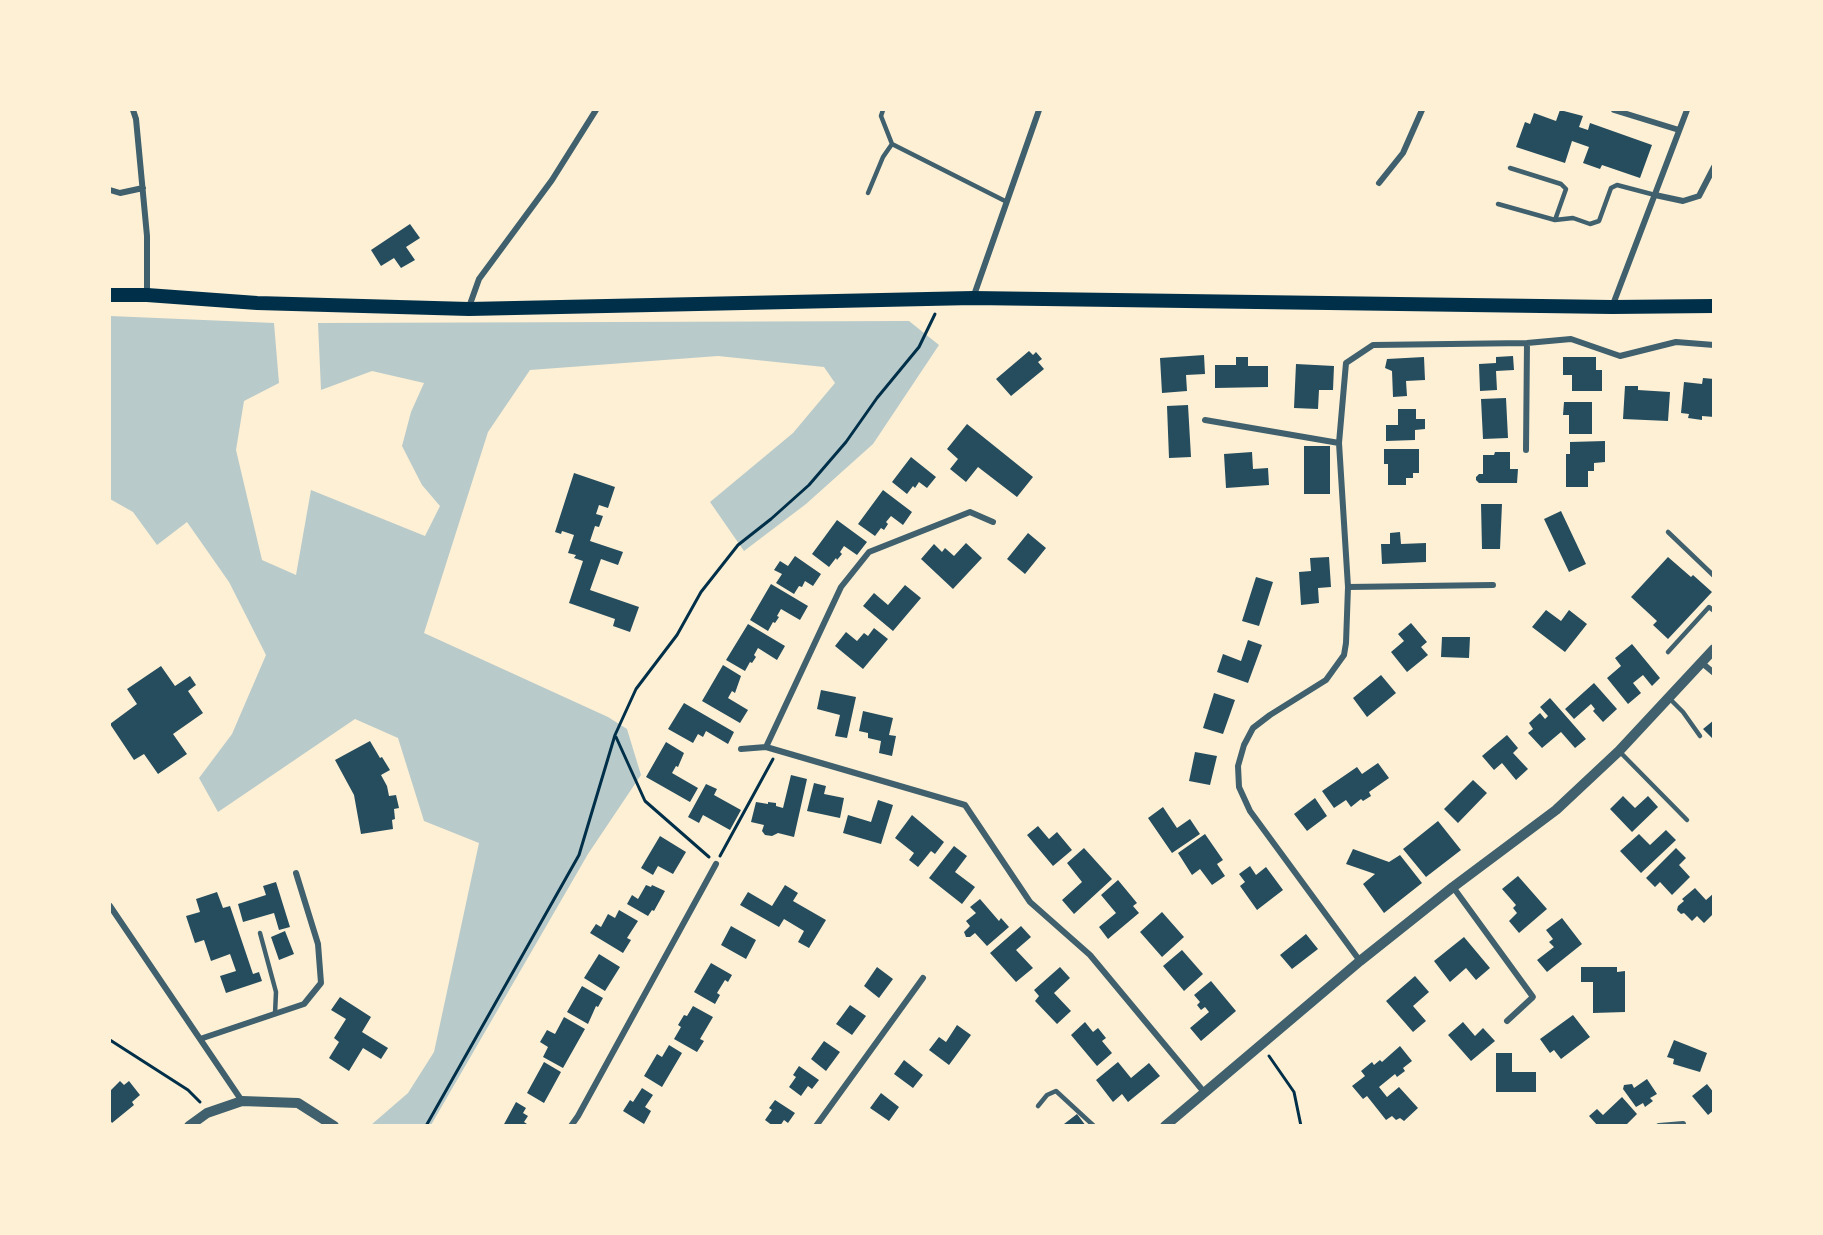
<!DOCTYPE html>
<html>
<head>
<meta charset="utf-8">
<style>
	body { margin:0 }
	#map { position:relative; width:1823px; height:1235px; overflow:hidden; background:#fdf0d5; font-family:"Roboto Condensed",sans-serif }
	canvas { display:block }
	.frame { position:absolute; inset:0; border:111px solid #fdf0d5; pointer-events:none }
</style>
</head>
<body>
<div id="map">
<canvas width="1823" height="1235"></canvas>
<div class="frame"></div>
</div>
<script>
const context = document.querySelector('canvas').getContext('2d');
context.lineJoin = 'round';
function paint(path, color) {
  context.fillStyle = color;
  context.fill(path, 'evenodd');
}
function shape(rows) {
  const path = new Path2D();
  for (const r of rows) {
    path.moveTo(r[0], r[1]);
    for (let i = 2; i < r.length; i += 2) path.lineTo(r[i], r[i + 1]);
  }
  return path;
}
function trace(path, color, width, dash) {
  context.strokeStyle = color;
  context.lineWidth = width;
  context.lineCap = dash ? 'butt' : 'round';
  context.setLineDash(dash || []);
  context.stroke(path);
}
const green = shape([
	[110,316,274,323,279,383,244,401,236,450,262,560,296,575,311,490,425,536,440,506,422,485,402,446,411,412,424,383,372,371,321,390,318,323,909,321,939,345,873,444,806,504,744,551,710,502,793,433,835,383,824,367,718,356,530,370,488,432,424,633,608,717,627,729,641,775,588,854,431,1125,371,1125,408,1093,434,1052,479,843,424,821,398,738,355,719,218,812,199,778,232,734,266,655,229,582,187,522,157,545,133,512,110,499]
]);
const building = shape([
	[1560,110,1583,116,1579,127,1588,130,1590,123,1652,145,1640,178,1602,165,1600,169,1583,163,1589,147,1572,141,1565,163,1516,147,1525,122,1530,124,1534,113,1556,121],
	[410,224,420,238,406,247,415,260,401,268,394,258,381,266,371,250],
	[1029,351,1033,355,1036,352,1042,359,1038,362,1044,369,1011,396,996,379],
	[1204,355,1205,374,1186,375,1187,391,1162,393,1160,358],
	[1513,356,1514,370,1496,371,1497,390,1480,391,1479,364,1496,363,1496,357],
	[1236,357,1248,357,1248,366,1268,366,1268,387,1215,388,1215,365,1236,365],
	[1424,357,1425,380,1406,381,1407,396,1393,397,1392,371,1385,368,1387,359],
	[1563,357,1596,357,1596,370,1602,370,1602,391,1572,391,1572,375,1563,375],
	[1296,364,1334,366,1333,390,1319,390,1318,409,1294,408],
	[1703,378,1714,379,1714,417,1702,416,1702,420,1688,418,1689,414,1681,413,1684,382,1702,384],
	[1625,386,1638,386,1638,390,1670,392,1668,421,1623,419],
	[1506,398,1508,438,1483,439,1481,399],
	[1564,402,1592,402,1592,434,1569,434,1569,415,1563,415],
	[1188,405,1191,457,1169,458,1167,406],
	[1398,409,1416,409,1416,419,1425,419,1425,429,1415,430,1415,440,1386,441,1386,425,1398,425],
	[967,424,1033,477,1017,497,978,467,966,482,950,469,958,459,947,449],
	[1605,441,1605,462,1594,463,1594,471,1588,471,1588,487,1566,487,1566,454,1570,454,1570,442],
	[1304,446,1330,446,1330,494,1304,494],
	[1384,449,1419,449,1419,473,1413,473,1413,478,1406,478,1406,485,1388,485,1388,464,1384,464],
	[1252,452,1253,469,1268,468,1269,485,1226,488,1224,454],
	[1495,452,1510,452,1510,469,1518,469,1517,483,1479,483,1476,480,1476,477,1479,474,1483,474,1483,455,1494,455],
	[911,457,936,477,927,488,919,482,915,488,913,486,907,494,892,482],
	[574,473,615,487,608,508,599,505,596,514,603,516,599,527,595,526,590,541,623,552,618,565,601,559,590,590,639,607,630,632,613,626,615,619,569,603,583,561,574,558,576,555,568,553,574,535,562,531,561,534,555,532],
	[883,490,912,512,903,525,891,516,886,522,888,524,884,530,881,528,875,536,858,524],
	[1481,504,1502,504,1500,549,1482,549],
	[1561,511,1586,564,1569,572,1544,519],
	[837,520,867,542,857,555,844,546,840,552,842,554,837,560,836,558,829,567,812,554],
	[1400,532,1401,544,1426,543,1426,562,1382,564,1381,544,1390,544,1390,533],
	[1028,533,1046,548,1025,574,1007,559],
	[966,543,982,558,953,589,921,559,934,544,942,552,945,548,954,556],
	[795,556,821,574,813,586,805,581,802,587,799,586,794,594,776,583,782,574,774,570,780,561,788,566],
	[1329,557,1331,587,1318,588,1319,603,1301,605,1299,572,1311,571,1310,558],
	[1668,557,1691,577,1693,575,1712,592,1668,639,1653,625,1657,621,1631,597],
	[1256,577,1273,582,1259,626,1242,621],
	[771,584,808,606,800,620,781,609,777,616,779,617,775,623,773,622,768,631,750,620],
	[905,585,921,598,893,631,863,606,874,593,888,605],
	[1546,610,1561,621,1569,610,1587,624,1565,652,1532,627],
	[1411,623,1427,642,1421,647,1428,655,1407,672,1391,652,1404,641,1398,634],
	[748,624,785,646,777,660,758,648,754,655,756,657,752,663,750,662,745,671,726,660],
	[874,628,888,639,863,669,835,646,846,632,857,641,864,633,868,636],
	[1442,637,1470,637,1469,658,1441,657],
	[1248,640,1262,645,1248,683,1217,672,1223,654,1241,661],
	[1632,644,1660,678,1652,686,1643,675,1633,683,1641,693,1628,704,1607,678,1621,666,1615,658],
	[723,665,741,676,735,693,732,691,728,698,748,710,740,723,702,701],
	[161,666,175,686,190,676,196,685,188,691,203,713,173,734,187,754,158,774,144,754,134,760,110,724,137,704,127,689],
	[1381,675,1396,693,1367,717,1353,698],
	[1594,683,1617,709,1603,722,1593,711,1595,709,1591,704,1574,719,1565,709],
	[821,690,856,697,847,738,835,736,840,715,817,709],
	[1214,693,1235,700,1223,734,1203,728],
	[1550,698,1586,739,1575,748,1561,732,1542,748,1528,733,1533,729,1529,723,1540,713,1545,719,1548,716,1540,707],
	[684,703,734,732,728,744,706,731,703,737,698,734,693,743,668,729],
	[863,711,893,718,889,735,896,736,892,756,879,753,881,741,868,738,868,733,859,731],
	[1714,720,1714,740,1703,729],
	[1507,735,1518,748,1513,753,1528,769,1516,780,1502,763,1494,770,1482,756],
	[370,741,380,758,382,757,390,770,381,775,387,786,389,796,396,795,399,808,394,809,395,819,392,820,393,829,361,834,354,795,335,760],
	[666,742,684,753,678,767,676,766,672,773,698,788,690,802,646,777],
	[1195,752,1217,756,1210,785,1189,781],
	[1378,763,1389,778,1369,792,1371,796,1363,801,1361,799,1351,807,1346,800,1334,808,1322,791,1357,767,1362,774],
	[791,775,807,779,794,837,778,833,772,836,765,835,762,831,764,825,751,822,756,802,768,804,768,802,776,803,776,806,783,808],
	[1473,780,1487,793,1458,823,1444,809],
	[814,783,826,786,824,794,844,798,840,818,807,811],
	[706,784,717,789,714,795,741,810,730,830,703,815,699,823,688,817],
	[1623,796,1635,808,1648,796,1658,807,1632,832,1610,809],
	[1315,798,1327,816,1307,831,1294,814],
	[878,800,893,805,881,844,843,833,848,815,871,822],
	[1163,807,1177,828,1190,819,1200,834,1172,853,1148,818],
	[912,815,944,842,935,854,931,851,918,867,909,860,914,853,895,838],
	[1438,821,1461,850,1426,877,1403,849],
	[1038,826,1049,839,1057,832,1072,850,1053,866,1027,835],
	[1666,830,1676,840,1641,873,1620,851,1639,834,1650,845],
	[1205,834,1223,860,1217,864,1225,876,1212,885,1200,869,1192,875,1178,853],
	[660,836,686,852,673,874,658,866,653,875,641,868],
	[954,846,967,856,955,872,975,887,962,904,929,878],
	[1084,848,1112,879,1074,914,1062,900,1082,882,1067,863],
	[1676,848,1686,858,1679,865,1690,877,1672,895,1660,882,1655,887,1646,878],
	[1353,849,1389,862,1400,855,1422,883,1384,913,1363,884,1375,874,1346,864],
	[1250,866,1256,875,1266,867,1283,890,1257,910,1240,886,1245,882,1239,874],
	[1518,876,1547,909,1519,933,1509,921,1517,913,1513,908,1516,905,1502,889],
	[1118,880,1137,903,1133,906,1139,913,1108,939,1099,927,1116,913,1101,895],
	[276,882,290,927,279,930,274,913,243,922,238,904,266,895,263,886],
	[646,885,651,887,652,885,665,891,654,911,652,910,648,916,627,904,632,895,638,899],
	[785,885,798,893,793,901,826,920,809,948,798,942,804,931,784,919,779,927,740,905,748,892,772,906],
	[1695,888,1706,900,1714,893,1714,913,1704,923,1697,916,1692,921,1684,913,1681,914,1677,910,1678,906,1684,901,1682,899],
	[217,892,223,908,230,906,253,974,259,972,262,981,226,993,220,976,236,971,230,954,211,961,204,940,195,943,186,916,200,912,196,899],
	[980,899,999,921,1001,918,1009,927,987,946,975,933,970,937,966,937,964,932,970,926,966,921,976,913,970,907],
	[619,910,638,921,627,938,631,940,623,953,590,933,596,924,601,927,608,914,615,918],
	[1162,912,1184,937,1162,957,1140,932],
	[1562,918,1582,944,1547,972,1537,960,1554,947,1549,942,1553,939,1546,930],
	[731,926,756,940,746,959,721,945],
	[1021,926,1031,937,1016,950,1033,968,1016,982,990,953],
	[285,931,294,954,279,960,271,937],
	[1306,934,1318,949,1292,969,1280,955],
	[1464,937,1490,968,1476,980,1466,968,1450,982,1434,961],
	[1182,950,1203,974,1184,991,1163,966],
	[599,954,620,967,605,991,584,978],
	[711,963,732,975,728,982,725,980,717,993,720,995,715,1004,694,992],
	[877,967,893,979,879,998,864,986],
	[1060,967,1070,978,1054,993,1071,1011,1057,1024,1035,1001,1039,996,1034,990],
	[1581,967,1617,967,1617,972,1625,971,1625,1012,1593,1013,1593,982,1581,982],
	[1415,976,1429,992,1413,1006,1426,1021,1413,1032,1386,1001],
	[1211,981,1236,1011,1201,1041,1190,1028,1209,1012,1205,1007,1201,1010,1197,1005,1200,1002,1194,995],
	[582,986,603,998,598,1007,596,1006,588,1024,567,1012],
	[340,997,371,1017,362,1032,388,1048,381,1059,363,1048,349,1071,329,1058,339,1042,334,1038,346,1019,331,1010],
	[850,1005,866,1016,852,1035,836,1024],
	[693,1006,713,1017,700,1039,704,1041,697,1052,674,1039,681,1027,678,1025,684,1015,687,1016],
	[1573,1015,1590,1037,1561,1059,1554,1050,1550,1053,1540,1039],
	[564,1017,585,1029,563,1068,543,1057,548,1047,540,1042,547,1030,555,1034],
	[1085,1022,1093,1032,1098,1028,1106,1038,1102,1041,1112,1053,1097,1066,1071,1035],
	[1463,1022,1475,1036,1483,1028,1495,1041,1471,1061,1448,1035],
	[957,1025,971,1035,949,1065,929,1050,939,1037,946,1042],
	[1674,1040,1707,1053,1700,1072,1673,1064,1674,1059,1667,1057],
	[824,1041,840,1052,826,1071,811,1059],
	[669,1045,682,1053,662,1087,644,1076,657,1054,662,1057],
	[1400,1046,1412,1061,1403,1068,1405,1071,1397,1077,1395,1074,1379,1087,1387,1097,1399,1087,1418,1108,1404,1121,1400,1118,1396,1120,1392,1116,1386,1120,1367,1096,1363,1099,1352,1086,1365,1076,1361,1071,1372,1062,1374,1065,1380,1060,1382,1062],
	[1496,1053,1512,1053,1512,1072,1536,1072,1536,1092,1496,1092],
	[904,1060,923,1075,913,1088,894,1074],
	[544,1062,561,1072,544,1103,527,1093],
	[1118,1062,1131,1078,1149,1063,1160,1076,1128,1102,1122,1094,1113,1102,1096,1080],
	[799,1066,819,1080,812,1089,808,1086,801,1096,789,1087,796,1077,793,1075],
	[1647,1079,1657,1094,1650,1098,1653,1101,1645,1107,1643,1103,1636,1107,1623,1089,1624,1085,1632,1084,1634,1088],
	[120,1081,124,1085,129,1081,140,1095,132,1102,134,1105,112,1123,110,1120,110,1091],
	[1707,1084,1714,1093,1714,1110,1708,1115,1692,1096],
	[642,1088,653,1095,645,1107,651,1111,644,1124,623,1111,630,1100,633,1102],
	[881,1093,899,1107,889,1121,870,1108],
	[1622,1097,1637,1114,1625,1126,1598,1126,1589,1116,1597,1109,1603,1115],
	[775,1100,795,1113,788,1123,784,1120,780,1126,773,1126,765,1120,772,1110,769,1108],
	[516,1102,526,1108,523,1113,528,1116,524,1122,530,1126,503,1126],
	[1077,1114,1086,1126,1065,1126,1064,1124]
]);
const path = shape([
	[616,737,645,801,709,857],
	[720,856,773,759],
	[110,1040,188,1090,200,1102],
	[1269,1056,1294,1092,1301,1126],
	[426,1126,579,855,615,735,636,689,677,635,701,592,738,545,771,519,809,485,846,442,877,398,919,347,935,314]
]);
const service = shape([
	[883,110,881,116,892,144],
	[1510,168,1561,184,1566,189,1555,220],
	[868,193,883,157,892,144,1007,202],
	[1498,204,1555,220,1573,218,1590,224,1599,221,1611,188,1617,185,1655,195],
	[1668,532,1714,576],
	[1668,652,1709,607,1714,611],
	[1669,698,1683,712,1700,736],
	[1619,751,1687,820],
	[260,933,276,992,275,1014],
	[1038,1106,1047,1095,1056,1091,1094,1126]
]);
const minor = shape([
	[133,110,136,119,147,236,147,294],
	[1614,110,1679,130],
	[1379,183,1403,153,1422,110],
	[110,190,120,193,143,188],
	[1655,195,1683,201,1699,196,1714,167],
	[973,298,1039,110],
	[469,307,479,279,552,180,596,110],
	[1612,307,1687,110],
	[1205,420,1339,443],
	[1526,450,1527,343],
	[993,522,970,512,869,552,841,587,766,747,965,805,1030,902,1090,955,1204,1092],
	[1348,587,1493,585],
	[1702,663,1714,673],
	[741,749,766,747],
	[1453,887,1533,997,1507,1021],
	[110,906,242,1101],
	[1360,961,1250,811,1239,787,1238,766,1244,745,1253,728,1270,715,1326,680,1344,655,1346,643,1348,587,1339,443,1346,363,1373,345,1527,343,1571,339,1620,356,1676,342,1714,345],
	[200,1039,304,1004,321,983,318,944,296,873],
	[571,1126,578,1116,716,864],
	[816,1126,923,978],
	[1659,1126,1683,1124]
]);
const tertiary = shape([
	[189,1126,207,1113,242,1101,298,1103,334,1126],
	[1165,1126,1360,961,1453,887,1556,810,1619,751,1714,649]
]);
const trunk = shape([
	[110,295,147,295,257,303,469,309,973,298,1612,307,1714,306]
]);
paint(green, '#b9caca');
paint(building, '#264d5e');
trace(path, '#003049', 3);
trace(service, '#3f606c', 4.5);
trace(minor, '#3f606c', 6);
trace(tertiary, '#3f606c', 10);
trace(trunk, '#003049', 14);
</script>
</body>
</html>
